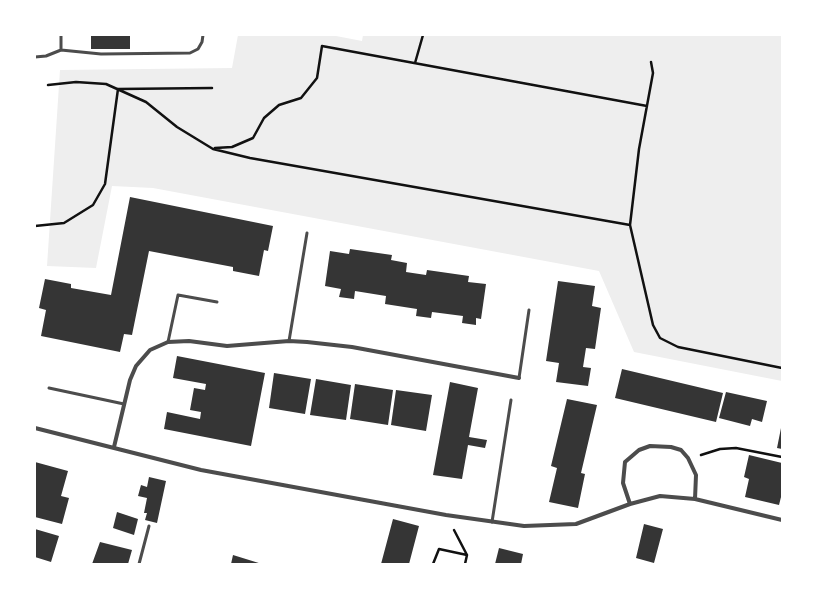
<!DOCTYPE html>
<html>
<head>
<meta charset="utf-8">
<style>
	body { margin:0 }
	#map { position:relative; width:817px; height:599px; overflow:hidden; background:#fff; font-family:Roboto,sans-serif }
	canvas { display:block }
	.frame { position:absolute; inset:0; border:36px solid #fff; pointer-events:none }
</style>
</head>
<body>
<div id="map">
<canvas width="817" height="599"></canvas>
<div class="frame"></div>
</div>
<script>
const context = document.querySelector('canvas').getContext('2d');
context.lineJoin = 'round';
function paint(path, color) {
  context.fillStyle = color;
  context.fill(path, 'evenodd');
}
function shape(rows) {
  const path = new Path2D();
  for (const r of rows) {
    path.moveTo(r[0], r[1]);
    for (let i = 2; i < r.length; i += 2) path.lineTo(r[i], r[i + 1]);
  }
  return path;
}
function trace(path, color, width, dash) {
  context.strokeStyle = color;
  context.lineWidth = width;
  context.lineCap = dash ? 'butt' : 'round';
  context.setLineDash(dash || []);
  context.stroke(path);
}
const green = shape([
	[238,35,331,35,362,41,363,35,782,35,782,381,634,352,599,271,153,188,112,186,96,268,47,266,60,70,232,68]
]);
const building = shape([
	[91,35,130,35,130,49,91,49],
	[130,197,273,226,268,251,264,250,259,276,233,271,233,267,149,251,132,335,124,334,120,352,41,336,46,310,39,308,45,279,71,284,71,288,111,295],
	[350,249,392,255,391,260,407,263,406,272,426,275,427,270,469,276,468,282,486,284,481,319,476,318,476,325,462,323,463,316,432,312,431,318,416,316,417,309,385,304,386,296,355,291,354,299,339,297,341,289,325,286,330,251,349,254],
	[558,281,595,286,592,306,601,308,595,349,586,348,583,367,591,368,588,386,556,382,559,363,546,361],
	[177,356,265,373,251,446,164,429,167,412,200,419,201,412,190,410,194,388,205,390,206,384,173,378],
	[622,369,723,393,716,422,615,398],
	[274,373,311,379,305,414,269,408],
	[316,379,351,385,346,420,310,415],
	[450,382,478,388,469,437,487,440,485,448,468,445,462,479,433,475],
	[355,384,393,390,388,425,350,419],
	[396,390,432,395,426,431,391,425],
	[726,392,767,401,762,422,752,419,750,426,719,418],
	[567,399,597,405,581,473,585,474,578,508,549,502,557,468,551,466],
	[781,428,782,428,782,449,777,448],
	[749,455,782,463,782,493,779,505,745,497,749,479,744,477],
	[35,462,68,471,61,496,69,498,62,524,35,517],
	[149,477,166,481,157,523,145,520,147,513,144,513,147,498,138,496,141,485,147,487],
	[117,512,138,519,134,535,113,528],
	[393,519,419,526,409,564,381,564],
	[644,524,663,529,654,563,636,558],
	[35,529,59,536,51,562,35,557],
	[100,542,132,550,128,564,92,564],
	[499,548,523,554,521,564,495,564],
	[233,555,262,564,231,564]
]);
const path = shape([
	[651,62,653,73,639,149,630,225,653,325,660,338,678,347,782,368],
	[415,63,423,35],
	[48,85,76,82,106,84,146,102,177,127,213,149,250,158,630,225],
	[215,148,232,147,253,138,264,118,279,105,301,98,317,78,322,46,647,106],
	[35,226,64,223,93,205,105,184,118,89,212,88],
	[701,455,720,449,736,448,782,457],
	[454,530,467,555,465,564],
	[433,564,439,549,467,555]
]);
const service = shape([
	[61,50,101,54,190,53,198,49,202,42,203,35],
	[35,57,46,56,61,50,61,35],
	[289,341,307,233],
	[168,342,178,295,217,302],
	[519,378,529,310],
	[49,388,124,404],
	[492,522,511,400],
	[139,564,149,526]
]);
const minor = shape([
	[35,428,201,470,446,515,524,526,576,524,630,504,660,496,695,499,782,520],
	[114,447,130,380,136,366,150,350,168,342,189,341,227,346,289,341,307,342,352,347,519,378],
	[630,504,623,483,625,462,639,450,650,446,671,447,681,450,688,458,696,475,695,499]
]);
paint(green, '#eee');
paint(building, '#353535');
trace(path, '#111', 2.5);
trace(service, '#4c4c4c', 3);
trace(minor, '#4c4c4c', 4);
</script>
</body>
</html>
